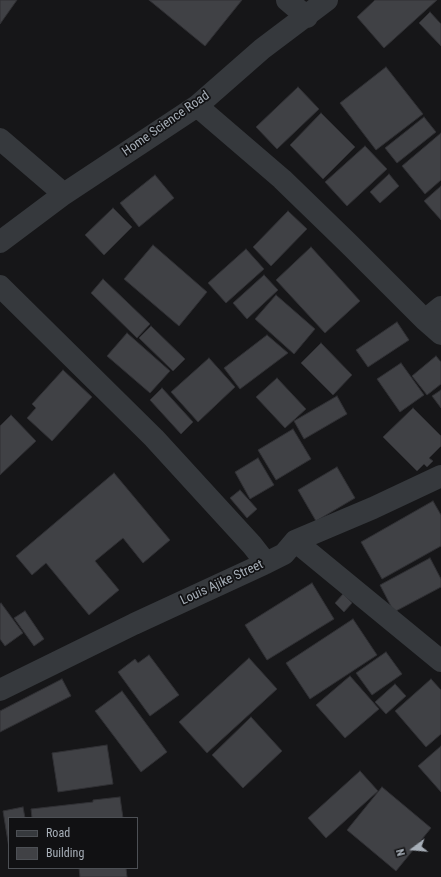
<!DOCTYPE html>
<html>
<head>
<meta charset="utf-8">
<style>
	body { margin:0 }
	#map { position:relative; width:441px; height:877px; overflow:hidden; background:#161618; font-family:"Roboto Condensed",sans-serif }
	canvas { display:block }
	.legend { position:absolute; left:8px; top:817px; width:130px; height:52px; box-sizing:border-box; background:#111113; border:1px solid #4d5055; margin:0; padding:5px 7px; list-style:none; font-size:12px; color:#a7afb8 }
	.legend li { display:flex; align-items:center; gap:8px; height:20px }
	.legend b { width:20px; border:1px solid #4d5055 }
	.north { position:absolute; left:393px; top:829px; width:40px; height:40px; -webkit-text-stroke:3px #111113; paint-order:stroke; rotate:254deg; font-size:11px; font-weight:700; line-height:16px; text-align:center; color:#a7afb8 }
	.north::after { content:''; display:block; margin:auto; width:14px; height:18px; background:#a7afb8; clip-path:polygon(50% 0,100% 100%,50% 72%,0 100%) }
</style>
</head>
<body>
<div id="map">
<canvas width="441" height="877"></canvas>
<ul class="legend">
<li><b style="height:5px;background:#36393d"></b>Road</li>
<li><b style="height:11px;background:#404145"></b>Building</li>
</ul>
<div class="north">N</div>
</div>
<script>
const context = document.querySelector('canvas').getContext('2d');
context.lineJoin = 'round';
function paint(path, color) {
  context.fillStyle = color;
  context.fill(path, 'evenodd');
}
function shape(rows) {
  const path = new Path2D();
  for (const r of rows) {
    path.moveTo(r[0], r[1]);
    for (let i = 2; i < r.length; i += 2) path.lineTo(r[i], r[i + 1]);
  }
  return path;
}
function trace(path, color, width, dash) {
  context.strokeStyle = color;
  context.lineWidth = width;
  context.lineCap = dash ? 'butt' : 'round';
  context.setLineDash(dash || []);
  context.stroke(path);
}
function write(font, color, halo, rows, align = 'center') {
  context.font = font + ' "Roboto Condensed",sans-serif';
  context.lineWidth = 3.5;
  context.setLineDash([]);
  context.textBaseline = 'middle';
  context.strokeStyle = halo;
  context.fillStyle = color;
  for (const [text, x, y, turn = 0] of rows) {
    context.save();
    context.translate(x, y);
    context.rotate((+turn || 0) * Math.PI / 180);
    context.textAlign = isNaN(turn) ? turn : align;
    if (halo) context.strokeText(text, 0, 0);
    context.fillText(text, 0, 0);
    context.restore();
  }
}
const building = shape([
	[0,0,17,0,0,24,0,0],
	[149,0,242,0,205,46,149,0],
	[375,0,437,0,384,48,357,17,375,0],
	[430,12,441,24,441,46,419,23,430,12],
	[386,67,423,114,376,150,340,103,386,67],
	[298,87,319,109,277,149,256,127,298,87],
	[321,113,355,147,323,179,290,145,321,113],
	[424,117,436,132,397,163,385,148,424,117],
	[441,133,441,180,425,194,402,166,441,133],
	[365,146,387,169,347,206,325,182,365,146],
	[389,174,399,186,380,203,370,192,389,174],
	[155,175,174,198,139,227,120,203,155,175],
	[441,186,441,220,424,201,441,186],
	[113,208,132,227,104,255,85,235,113,208],
	[288,211,307,229,271,266,253,247,288,211],
	[153,245,207,292,179,326,124,279,153,245],
	[311,247,360,301,325,333,276,280,311,247],
	[246,249,264,269,226,303,208,283,246,249],
	[264,275,278,290,247,319,233,303,264,275],
	[103,279,150,324,137,338,91,293,103,279],
	[276,295,315,329,294,354,255,319,276,295],
	[397,322,409,340,368,367,356,350,397,322],
	[151,326,185,359,173,371,139,338,151,326],
	[127,333,170,371,150,393,107,356,127,333],
	[267,335,288,353,240,389,224,368,267,335],
	[321,343,352,375,333,395,301,363,321,343],
	[436,356,441,362,441,384,427,395,412,376,436,356],
	[209,358,235,387,198,422,171,392,209,358],
	[401,363,424,395,400,412,377,379,401,363],
	[63,370,92,397,52,441,27,418,36,408,32,404,63,370],
	[277,378,306,409,285,428,256,397,277,378],
	[162,388,193,422,181,434,150,400,162,388],
	[441,390,441,408,432,396,441,390],
	[337,396,347,414,304,439,294,421,337,396],
	[413,408,441,436,441,446,429,458,433,461,427,467,424,464,417,471,383,437,413,408],
	[11,415,36,441,0,475,0,426,11,415],
	[293,429,311,459,276,480,258,450,293,429],
	[258,458,274,485,250,499,235,472,258,458],
	[337,467,355,498,316,521,298,490,337,467],
	[114,473,170,540,143,563,123,538,95,561,119,590,89,615,46,563,32,575,16,556,114,473],
	[240,490,257,509,247,518,230,498,240,490],
	[433,501,441,515,441,546,382,579,361,542,433,501],
	[430,558,441,579,441,587,394,612,380,585,430,558],
	[312,583,334,619,267,660,245,625,312,583],
	[343,594,352,603,344,612,335,603,343,594],
	[1,603,23,633,5,646,0,639,0,604,1,603],
	[25,611,44,639,34,646,14,618,25,611],
	[353,619,377,655,310,699,286,663,353,619],
	[386,652,402,674,372,695,356,673,386,652],
	[149,655,179,695,150,716,118,672,135,659,138,663,149,655],
	[249,658,277,689,207,753,179,722,249,658],
	[350,676,379,709,345,738,316,705,350,676],
	[62,679,71,696,0,732,0,711,62,679],
	[431,679,441,690,441,734,426,747,395,711,431,679],
	[395,684,406,696,386,714,375,702,395,684],
	[122,691,167,752,141,772,95,711,122,691],
	[251,717,282,751,243,788,212,755,251,717],
	[107,745,113,784,58,792,52,753,107,745],
	[441,746,441,792,418,766,441,746],
	[360,771,378,791,326,838,308,818,360,771],
	[382,787,431,828,396,871,347,830,382,787],
	[120,797,123,818,32,818,31,809,93,802,93,800,120,797],
	[23,807,25,818,9,818,9,848,3,811,23,807],
	[79,868,126,868,127,877,80,877,79,868]
]);
const minor = shape([
	[287,0,307,17],
	[197,106,282,179,349,244,425,320,441,334],
	[0,139,64,194],
	[0,242,64,194,197,106,262,49,327,0],
	[0,286,154,438,252,545,266,563],
	[425,320,441,307],
	[295,541,441,661],
	[0,690,134,624,266,563,284,554,295,541,373,508,441,476]
]);
const streetNames = [
	["Home Science Road",166,124,-35],
	["Louis Ajike Street",222,583,-25]
];
paint(building, '#404145');
trace(building, '#303034', 1);
trace(minor, '#36393d', 22);
write('13px', '#a7afb8', '#111113', streetNames);
</script>
</body>
</html>
